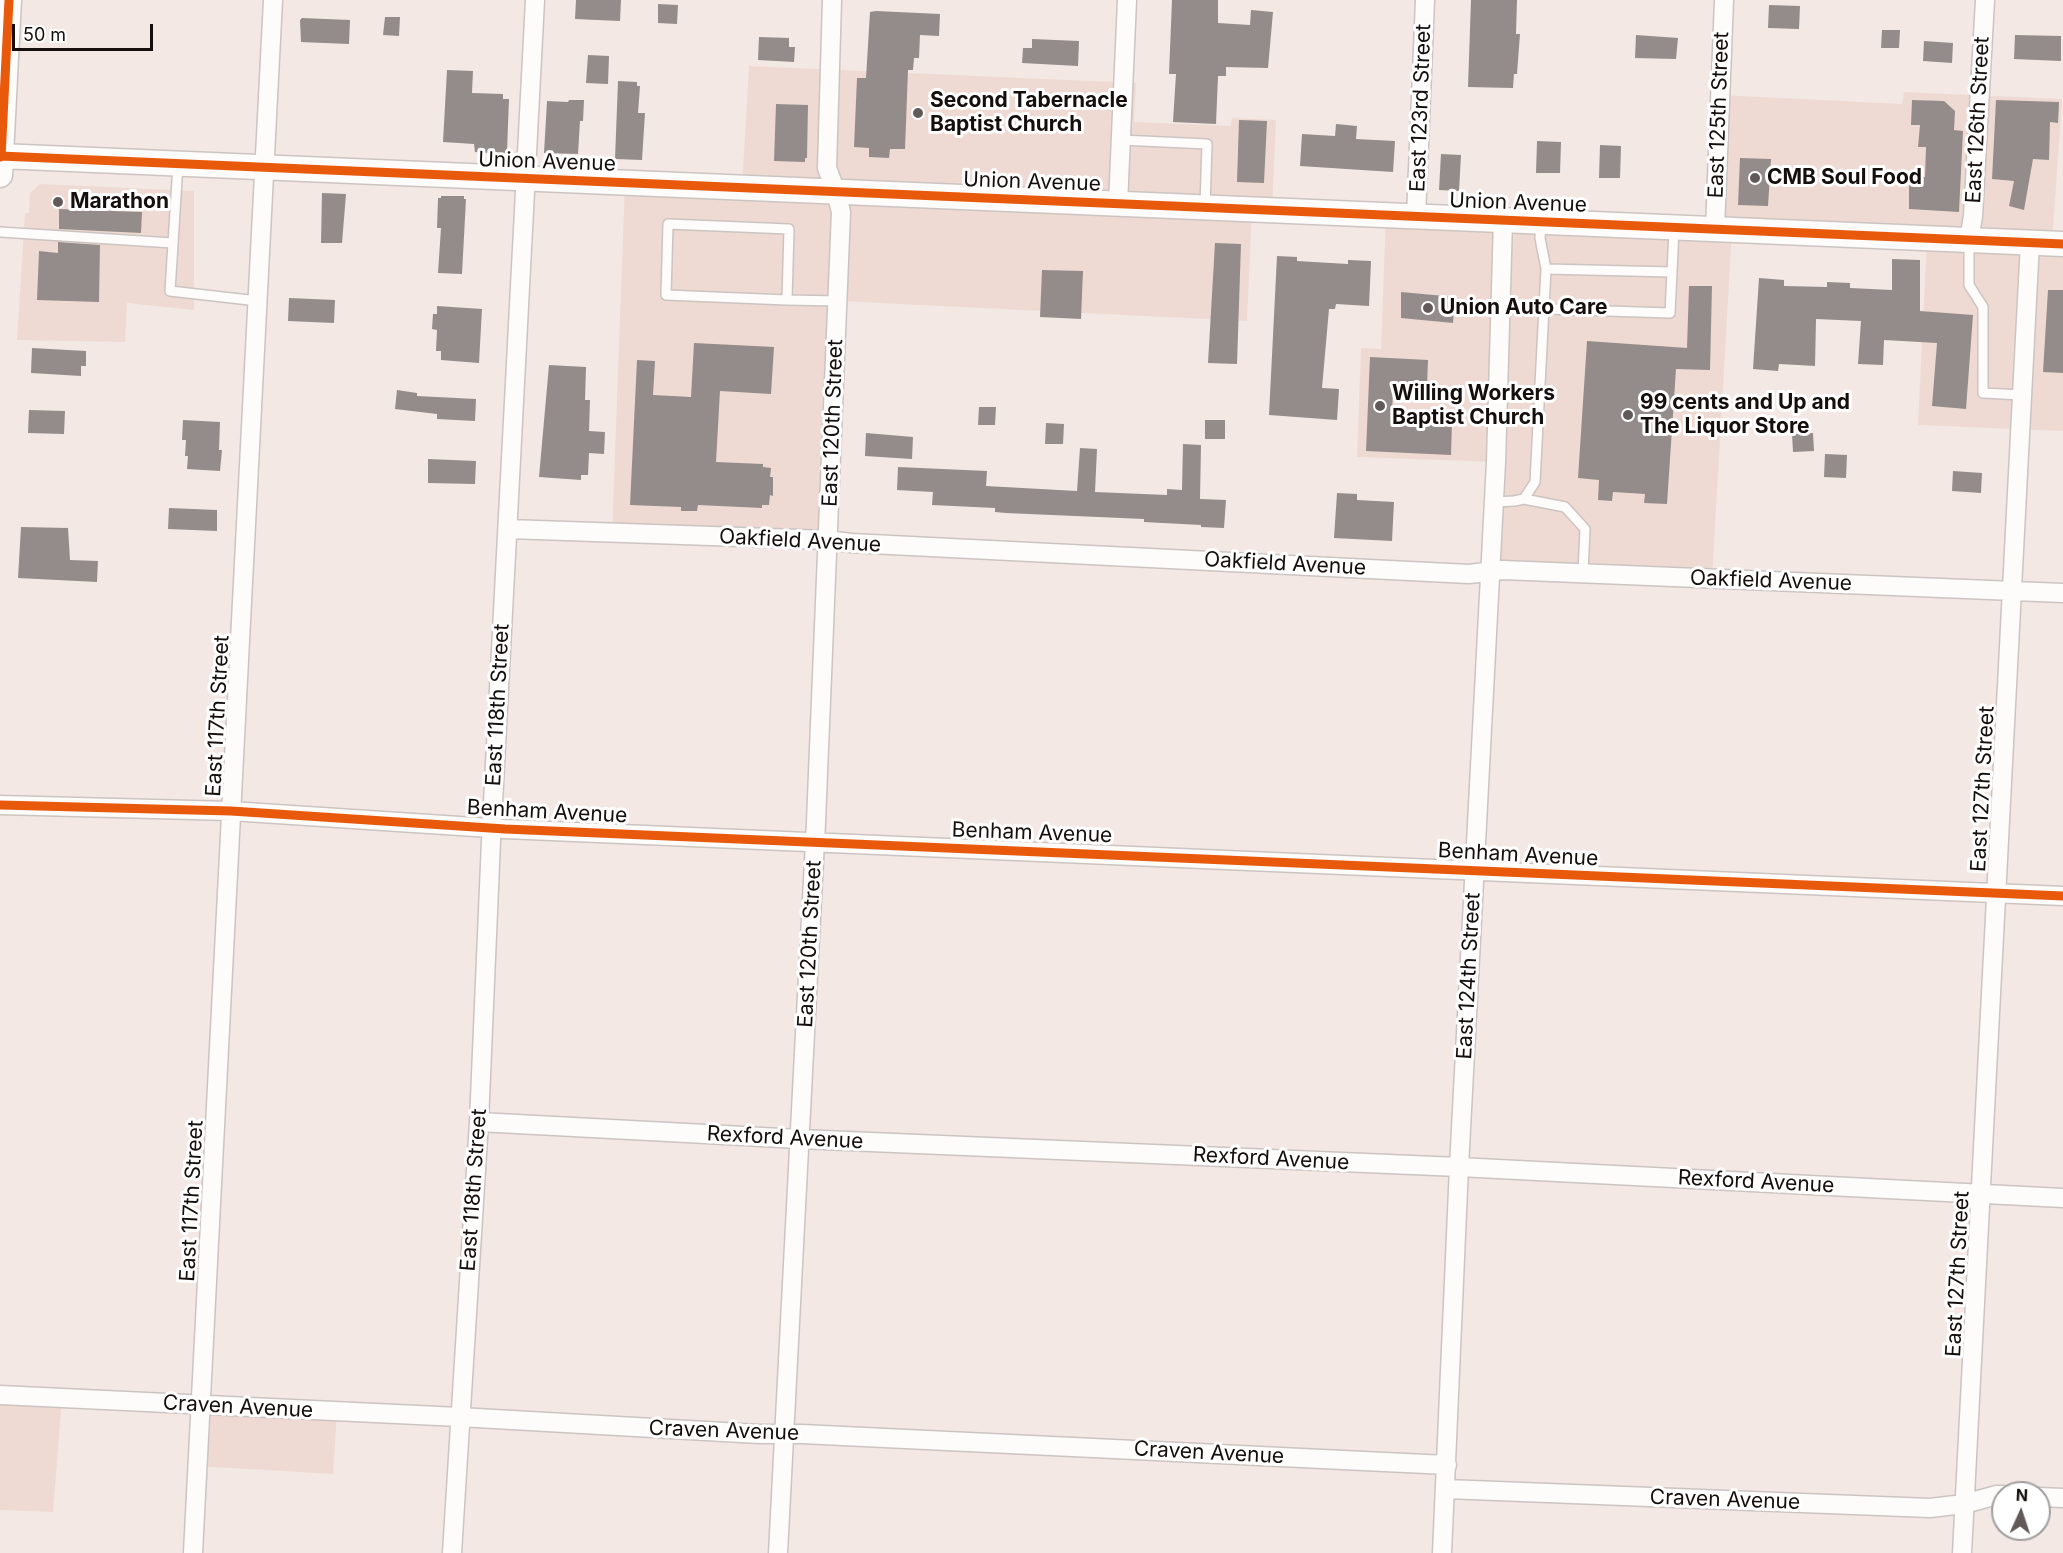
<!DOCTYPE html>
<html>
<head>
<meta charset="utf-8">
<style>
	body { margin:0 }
	#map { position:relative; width:2063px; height:1553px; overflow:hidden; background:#f3e8e4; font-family:Inter,sans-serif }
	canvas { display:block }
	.north { position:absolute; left:1991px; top:1481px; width:60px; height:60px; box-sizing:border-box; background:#fff; border:2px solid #a19f9e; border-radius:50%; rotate:3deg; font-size:16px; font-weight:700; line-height:24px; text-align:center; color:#140e0c }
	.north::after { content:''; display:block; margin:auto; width:21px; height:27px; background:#625a58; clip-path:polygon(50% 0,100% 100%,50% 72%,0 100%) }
	.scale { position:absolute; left:12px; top:24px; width:141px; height:27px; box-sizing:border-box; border:3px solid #140e0c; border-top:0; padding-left:8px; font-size:18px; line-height:21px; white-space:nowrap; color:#140e0c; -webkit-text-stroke:4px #fff; paint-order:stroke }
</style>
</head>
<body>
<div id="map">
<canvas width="2063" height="1553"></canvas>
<div class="north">N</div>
<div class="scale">50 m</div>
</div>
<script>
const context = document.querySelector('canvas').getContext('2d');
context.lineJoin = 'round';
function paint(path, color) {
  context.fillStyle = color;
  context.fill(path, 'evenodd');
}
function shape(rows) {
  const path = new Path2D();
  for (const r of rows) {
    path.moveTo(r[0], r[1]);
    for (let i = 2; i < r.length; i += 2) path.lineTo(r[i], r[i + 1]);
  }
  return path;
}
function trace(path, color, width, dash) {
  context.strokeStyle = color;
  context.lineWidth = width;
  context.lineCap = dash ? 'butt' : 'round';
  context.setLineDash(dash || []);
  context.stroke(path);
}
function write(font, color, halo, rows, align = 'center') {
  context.font = font + ' Inter,sans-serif';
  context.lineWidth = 6;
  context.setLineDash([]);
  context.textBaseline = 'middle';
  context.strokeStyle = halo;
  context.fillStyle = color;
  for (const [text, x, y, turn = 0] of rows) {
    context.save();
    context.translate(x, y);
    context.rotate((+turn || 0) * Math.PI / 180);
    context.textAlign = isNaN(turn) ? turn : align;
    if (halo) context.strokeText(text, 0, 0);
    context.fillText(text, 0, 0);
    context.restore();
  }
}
const built = shape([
	[749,66,1136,83,1134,122,1231,126,1232,118,1276,120,1272,210,1252,210,1247,321,838,301,827,540,612,534,625,183,742,188],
	[1904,92,2062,99,2052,243,2063,244,2063,431,1918,425,1927,238,1732,230,1712,579,1490,572,1496,462,1357,457,1361,348,1381,349,1386,215,1714,229,1720,95,1902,104],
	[40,184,194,191,194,310,127,303,125,342,17,340,25,213,29,213,30,193],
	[0,1395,62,1398,53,1512,0,1510],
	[200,1405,337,1412,333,1474,197,1466]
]);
const building = shape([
	[576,0,621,0,620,21,575,19],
	[1172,0,1218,0,1218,23,1250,25,1251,10,1273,12,1268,68,1226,67,1226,76,1218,76,1216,124,1173,122,1176,74,1169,74],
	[1471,0,1517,0,1516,34,1520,34,1517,74,1514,74,1513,88,1468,87],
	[658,4,678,5,677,24,658,23],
	[1769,5,1800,6,1799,29,1768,28],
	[876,11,940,14,939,36,920,35,919,58,914,58,913,70,908,70,905,149,890,149,889,158,869,157,869,148,854,147,857,78,866,78,870,12],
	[385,17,400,17,399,36,383,35],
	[302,18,350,20,349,44,301,42,300,20],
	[1882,30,1900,30,1899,48,1881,48],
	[1636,35,1678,38,1676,59,1635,58],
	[2015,35,2061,36,2061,61,2014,59],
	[759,37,789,38,789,47,795,47,794,62,758,60],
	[1032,39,1079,41,1078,66,1022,63,1023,48,1032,48],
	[1924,41,1953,43,1952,63,1923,61],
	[588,55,609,56,608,84,586,83],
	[447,70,473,71,472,93,503,94,503,99,509,99,507,151,505,154,475,152,474,144,443,142],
	[618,81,637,82,637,86,640,86,638,113,645,113,642,160,615,159],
	[569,100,584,100,583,121,580,121,578,154,544,153,547,101,568,102],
	[1912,100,1944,101,1955,111,1954,130,1963,131,1959,212,1909,209,1909,179,1914,179,1914,176,1925,177,1926,147,1918,147,1920,125,1911,125],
	[1996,100,2059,102,2058,123,2050,122,2049,160,2033,159,2024,210,2009,206,2014,181,1992,179],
	[776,104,808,105,807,158,805,158,805,162,774,161],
	[1239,120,1267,121,1264,183,1237,182],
	[1336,124,1357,126,1356,139,1395,141,1393,172,1300,166,1302,134,1335,136],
	[1537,141,1561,142,1560,173,1536,173],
	[1600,145,1621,146,1620,178,1599,178],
	[1441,154,1461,155,1459,191,1439,190],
	[1740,158,1771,159,1768,206,1738,205],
	[322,193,346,194,342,243,321,243],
	[441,196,464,196,464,199,466,199,462,274,438,273,441,228,437,228,438,198,441,198],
	[59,209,142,212,141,233,59,229],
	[58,242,100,245,99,302,37,300,39,251,58,253],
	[1215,243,1241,244,1237,364,1208,363],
	[1277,256,1297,257,1297,261,1348,264,1348,260,1371,261,1369,306,1336,304,1335,309,1329,309,1322,388,1339,389,1337,420,1269,415],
	[1892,259,1920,260,1920,311,1973,315,1966,409,1932,406,1937,343,1884,340,1883,365,1858,364,1861,321,1816,319,1815,366,1779,364,1778,371,1753,369,1759,278,1784,280,1784,286,1827,287,1827,282,1850,283,1850,288,1892,290],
	[1042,270,1083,271,1081,319,1040,317],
	[1689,286,1712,286,1710,370,1676,369,1667,504,1644,503,1645,494,1613,492,1612,501,1598,500,1599,480,1578,478,1587,341,1687,348],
	[2048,290,2063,290,2063,373,2043,372],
	[1401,292,1455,297,1453,323,1401,318],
	[289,298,335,300,334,323,288,321],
	[437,306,482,309,479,363,441,360,441,351,436,351,437,330,432,329,433,314,437,314],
	[694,343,774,347,771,394,720,391,716,462,763,464,763,467,771,468,770,477,773,477,773,496,770,495,769,505,762,505,762,508,698,505,697,511,681,511,681,507,630,505,637,360,655,361,653,395,691,397],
	[32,348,86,351,86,366,81,366,81,376,31,373],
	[1370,357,1428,360,1427,386,1393,384,1392,419,1452,422,1451,455,1366,451],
	[549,365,586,367,585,400,590,400,589,431,605,432,604,454,589,453,588,475,581,475,581,480,539,477],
	[397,390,417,393,417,396,476,399,475,421,437,419,437,414,395,409],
	[979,407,996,407,995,425,978,425],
	[29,410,65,411,64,434,28,433],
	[183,420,220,422,219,450,222,450,220,471,187,469,188,456,185,456,186,440,182,440],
	[1205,420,1225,420,1225,439,1205,439],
	[1046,423,1064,424,1063,444,1045,444],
	[866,433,913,437,912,459,865,456],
	[1813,433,1814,451,1793,452,1792,434],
	[1183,444,1201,445,1200,499,1226,500,1224,528,1201,527,1201,525,1144,522,1144,519,1006,513,995,512,995,508,932,505,933,492,897,490,898,467,987,471,986,486,1077,491,1080,448,1097,449,1095,492,1167,495,1167,489,1182,490],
	[1825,454,1847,455,1846,478,1824,477],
	[428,459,476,461,475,484,428,483],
	[1953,471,1982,473,1981,493,1952,491],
	[1337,493,1357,494,1357,500,1394,502,1392,541,1334,538],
	[169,508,217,510,217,531,168,529],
	[21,527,68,528,70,560,98,561,97,582,18,578]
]);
const service = shape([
	[1121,140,1207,144,1205,206],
	[178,164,170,291,258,301],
	[1541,222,1540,238,1546,269,1672,272,1674,229],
	[0,232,173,243],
	[1969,242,1969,285,1983,307,1983,393,2022,395],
	[787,300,789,229,668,224,666,295,787,300,838,301],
	[1545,309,1670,313,1672,272],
	[1524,499,1565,507,1585,529,1583,573],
	[1494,502,1514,501,1524,499,1535,482,1546,269]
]);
const minor = shape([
	[1118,204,1127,0],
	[1416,217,1425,0],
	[1715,229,1724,0],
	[1969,240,1973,216,1985,0],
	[508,529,827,540,851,543,1469,574,1503,570,2063,593],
	[0,805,231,811,505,829,2063,896],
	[479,1122,800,1139,1459,1167,2063,1198],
	[0,1395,459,1417,759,1434,802,1434,1447,1465],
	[1446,1489,1930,1508,1964,1504,1997,1495,2003,1495],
	[2039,1497,2063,1498],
	[193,1553,273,0],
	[452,1553,479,1122,491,841,535,0],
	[778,1553,816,822,841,212,836,192,827,168,832,0],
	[1442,1553,1459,1167,1496,462,1503,220],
	[1962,1553,2030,242]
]);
const secondary = shape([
	[0,156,2063,244],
	[0,175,9,0]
]);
const cycleway = shape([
	[0,156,2063,244],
	[1,157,9,0],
	[0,805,231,811,505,829,2063,896]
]);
const markers = [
	[918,113,6,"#625a58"],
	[1755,178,6,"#625a58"],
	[58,202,6,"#625a58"],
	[1428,308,6,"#625a58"],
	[1380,406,6,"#625a58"],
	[1628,415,6,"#625a58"]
];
const poiNames = [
	["Second Tabernacle",930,101],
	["Baptist Church",930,125],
	["CMB Soul Food",1767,178],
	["Marathon",70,202],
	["Union Auto Care",1440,308],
	["Willing Workers",1392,394],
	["Baptist Church",1392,418],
	["99 cents and Up and",1640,403],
	["The Liquor Store",1640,427]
];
const streetNames = [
	["East 123rd Street",1421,108,-88],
	["East 125th Street",1719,115,-88],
	["East 126th Street",1978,120,-87],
	["Union Avenue",547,162,2],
	["Union Avenue",1032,182,2],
	["Union Avenue",1518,203,2],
	["East 120th Street",833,423,-88],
	["Oakfield Avenue",800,541,3],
	["Oakfield Avenue",1285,564,3],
	["Oakfield Avenue",1771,581,2],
	["East 118th Street",498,705,-87],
	["East 117th Street",218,716,-87],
	["East 127th Street",1983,789,-87],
	["Benham Avenue",547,812,3],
	["Benham Avenue",1032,833,2],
	["Benham Avenue",1518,855,3],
	["East 120th Street",810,944,-87],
	["East 124th Street",1469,976,-87],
	["Rexford Avenue",785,1138,3],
	["Rexford Avenue",1271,1159,3],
	["Rexford Avenue",1756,1182,3],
	["East 118th Street",474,1190,-86],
	["East 117th Street",192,1201,-87],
	["East 127th Street",1958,1274,-87],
	["Craven Avenue",238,1407,3],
	["Craven Avenue",724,1431,2],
	["Craven Avenue",1209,1453,3],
	["Craven Avenue",1725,1500,2]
];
paint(built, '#eedad3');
paint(building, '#948c8a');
trace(service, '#ccc4c1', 12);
trace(minor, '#ccc4c1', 21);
trace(secondary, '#ccc4c1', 27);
trace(service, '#fdfcfb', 9);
trace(minor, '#fdfcfb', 18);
trace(secondary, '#fdfcfb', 24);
trace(cycleway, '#e8590c', 9);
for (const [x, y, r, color] of markers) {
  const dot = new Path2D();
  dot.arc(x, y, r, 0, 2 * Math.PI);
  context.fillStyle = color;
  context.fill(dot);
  trace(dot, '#fff', 2);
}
write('bold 21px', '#140e0c', '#fff', poiNames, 'left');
write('21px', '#140e0c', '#fff', streetNames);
</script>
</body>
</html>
